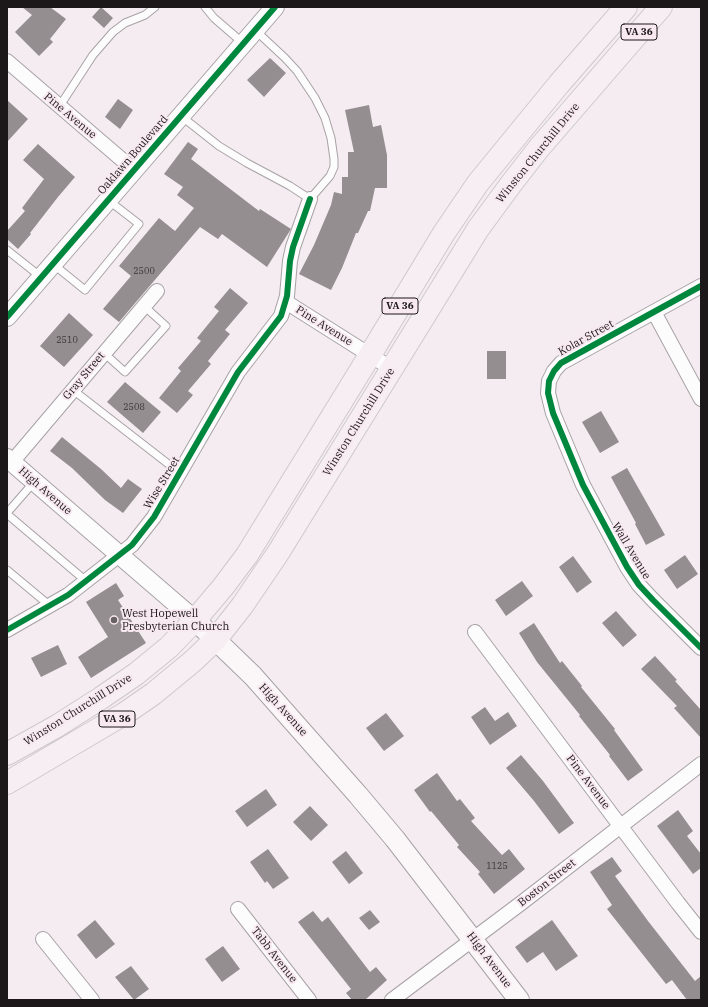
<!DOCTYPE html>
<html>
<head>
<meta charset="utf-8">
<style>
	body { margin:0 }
	#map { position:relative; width:708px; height:1007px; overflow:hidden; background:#f4ecf0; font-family:"IBM Plex Serif",serif }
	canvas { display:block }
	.frame { position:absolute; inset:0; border:8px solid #1c1719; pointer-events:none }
</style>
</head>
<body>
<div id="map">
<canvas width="708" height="1007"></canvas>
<div class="frame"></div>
</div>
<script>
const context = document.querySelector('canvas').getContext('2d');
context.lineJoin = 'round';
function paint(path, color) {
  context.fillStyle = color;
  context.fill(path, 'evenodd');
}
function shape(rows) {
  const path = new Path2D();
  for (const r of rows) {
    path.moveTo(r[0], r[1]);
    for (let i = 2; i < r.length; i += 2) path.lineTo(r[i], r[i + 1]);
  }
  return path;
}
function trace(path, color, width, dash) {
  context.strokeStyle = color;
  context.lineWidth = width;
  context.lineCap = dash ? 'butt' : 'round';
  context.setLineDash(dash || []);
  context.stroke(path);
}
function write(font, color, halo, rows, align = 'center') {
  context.font = font + ' "IBM Plex Serif",serif';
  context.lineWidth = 4;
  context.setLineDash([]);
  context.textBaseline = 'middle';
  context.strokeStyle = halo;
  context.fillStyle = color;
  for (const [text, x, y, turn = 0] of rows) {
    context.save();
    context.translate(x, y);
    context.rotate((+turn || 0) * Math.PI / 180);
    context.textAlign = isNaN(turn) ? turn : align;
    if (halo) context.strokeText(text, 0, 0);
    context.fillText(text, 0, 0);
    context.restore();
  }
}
const building = shape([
	[22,7,50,7,66,19,50,39,53,42,39,56,15,32,32,15],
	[101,7,113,18,104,28,92,17],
	[270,58,286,73,264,97,247,80],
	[118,99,133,110,120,129,105,117],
	[7,100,28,119,7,142],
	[369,105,373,127,381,125,387,155,387,188,375,188,370,211,368,211,358,233,356,233,342,268,331,290,299,274,314,245,331,205,334,192,342,194,342,177,348,177,348,152,354,152,345,110],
	[188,142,198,149,191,159,259,211,260,209,291,229,267,267,222,234,218,239,200,227,119,322,103,309,131,276,119,266,159,218,175,231,194,208,177,195,183,187,164,174],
	[38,144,75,177,58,197,30,233,31,234,18,249,7,239,7,231,25,211,22,208,44,179,23,160],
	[230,288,248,303,225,330,230,334,208,361,211,364,188,391,193,395,177,413,159,398,181,371,178,368,201,341,197,338,219,311,214,307],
	[69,313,93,335,64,367,40,346],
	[487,351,506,351,506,379,487,379],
	[125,382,161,412,143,433,107,402],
	[601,411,619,442,600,453,582,422],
	[62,437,101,469,121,488,128,479,142,489,123,513,105,500,72,468,50,451],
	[627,468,665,535,646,545,635,524,636,523,611,477],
	[685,555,698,574,677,589,664,570],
	[573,556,592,582,577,593,559,567],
	[522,581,533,596,506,616,495,600],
	[116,583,124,596,118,600,146,643,91,678,78,657,108,637,86,602],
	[616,611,637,635,623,647,602,623],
	[534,623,560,663,562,661,582,686,581,687,615,729,614,730,643,770,628,781,609,756,610,755,579,716,580,715,537,662,519,633],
	[58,645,67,664,41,677,31,658],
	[655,656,677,680,675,681,701,710,701,738,674,708,677,706,641,669],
	[485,707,495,721,508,712,517,726,490,745,471,717],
	[386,713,404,736,384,751,366,728],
	[521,755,543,781,574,823,559,834,534,801,506,768],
	[437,773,457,801,460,799,475,818,471,821,502,855,509,849,525,869,494,894,478,874,480,872,457,847,459,845,431,811,430,812,414,790],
	[266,789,277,805,247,827,235,811],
	[310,806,328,825,311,841,293,822],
	[678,810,693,831,687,836,701,854,701,868,693,874,657,826],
	[268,849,289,878,273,889,267,881,265,883,250,862],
	[346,851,363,873,349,884,332,862],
	[612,857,622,871,615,876,648,921,695,981,701,976,701,1000,687,1000,672,980,666,984,607,909,612,905,590,872],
	[370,910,380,922,369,930,359,918],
	[313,911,322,922,328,917,370,972,376,967,387,980,365,1000,352,1000,346,993,351,989,298,922],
	[95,920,115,944,96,959,77,935],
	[552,920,578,956,556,971,543,952,527,963,515,947],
	[223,946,240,969,222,982,205,959],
	[131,966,149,989,134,1000,115,977]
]);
const service = shape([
	[205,7,214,18,243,43],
	[59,107,93,55,113,32,125,23,145,15,155,7],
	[181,116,219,146,247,163,290,186,310,199,330,176,334,167,334,159,331,138,325,118,315,98,297,71,285,58,255,30],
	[7,250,41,277],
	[53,264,85,290,139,224,108,200],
	[104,353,125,372,166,326,144,306],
	[73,390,180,473],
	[7,513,34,482],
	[7,514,86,581],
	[7,570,49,605]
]);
const minor = shape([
	[7,61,134,170],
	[701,286,561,363,554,371,549,381,548,393,553,413,583,485,627,567,639,585,653,600,701,648],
	[286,302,392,369],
	[654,312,701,399],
	[12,462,157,291],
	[7,630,68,595,132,545,154,517,238,372,281,316,287,296,290,261,293,247,310,199],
	[475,632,678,903,701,932],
	[238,909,309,1000],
	[43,939,92,1000],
	[392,1000,520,904,701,764]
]);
const tertiary = shape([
	[7,317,275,7],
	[7,458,195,620]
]);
const secondary = shape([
	[195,620,253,676,358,795,395,839,519,1000]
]);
const trunk = shape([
	[7,754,57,726,101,698,136,674,169,647,195,620,223,587,247,555,370,355,444,233,478,183,559,84,626,7],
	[7,783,124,714,153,694,193,661,216,639,242,606,278,553,478,229,511,184,539,148,661,7]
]);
const cycleway = shape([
	[701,286,561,363,554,371,549,381,548,393,553,413,583,485,627,567,639,585,653,600,701,648],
	[7,317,275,7],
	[7,630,68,595,132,545,154,517,238,372,281,316,287,296,290,261,293,247,310,199]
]);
const markers = [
	[114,620,4,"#686264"]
];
const numberNames = [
	["2500",144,271],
	["2510",67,340],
	["2508",134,407],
	["1125",497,866]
];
const shields = [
	[639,32,36],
	[400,306,36],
	[117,719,36]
];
const shieldNames = [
	["VA 36",639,32],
	["VA 36",400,306],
	["VA 36",117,719]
];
const streetNames = [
	["Pine Avenue",70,116,40],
	["Winston Churchill Drive",538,153,-51],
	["Oaklawn Boulevard",133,155,-49],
	["Pine Avenue",324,326,32],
	["Kolar Street",586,338,-29],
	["Gray Street",84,376,-50],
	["Winston Churchill Drive",359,422,-58],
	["Wise Street",162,483,-59],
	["High Avenue",45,491,41],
	["Wall Avenue",631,551,59],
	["Winston Churchill Drive",78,710,-32],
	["High Avenue",283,710,48],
	["Pine Avenue",588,782,53],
	["Boston Street",547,883,-38],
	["Tabb Avenue",274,955,52],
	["High Avenue",489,960,53]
];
const poiNames = [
	["West Hopewell",122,614],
	["Presbyterian Church",122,627]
];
paint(building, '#948e91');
trace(service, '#a8a2a5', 9);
trace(minor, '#a8a2a5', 16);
trace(tertiary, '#a8a2a5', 20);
trace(secondary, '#a8a2a5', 22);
trace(trunk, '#cec9cb', 24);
trace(service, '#fdfcfd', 7);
trace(minor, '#fdfcfd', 14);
trace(tertiary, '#fdfcfd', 18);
trace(secondary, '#fbf7f9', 20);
trace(trunk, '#f6eef2', 22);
trace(cycleway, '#00873e', 6);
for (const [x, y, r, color] of markers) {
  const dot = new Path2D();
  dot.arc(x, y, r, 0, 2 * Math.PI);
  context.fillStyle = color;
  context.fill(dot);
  trace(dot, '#f8e9f0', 1.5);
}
write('9px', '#3a3537', null, numberNames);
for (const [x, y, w] of shields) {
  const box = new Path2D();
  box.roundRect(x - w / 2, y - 8, w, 16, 3);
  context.fillStyle = '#f8e9f0';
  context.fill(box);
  trace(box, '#1c1719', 1);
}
write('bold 10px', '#1c1719', null, shieldNames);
write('11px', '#1c1719', '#f8e9f0', streetNames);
write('11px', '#1c1719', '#f8e9f0', poiNames, 'left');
</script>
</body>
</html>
